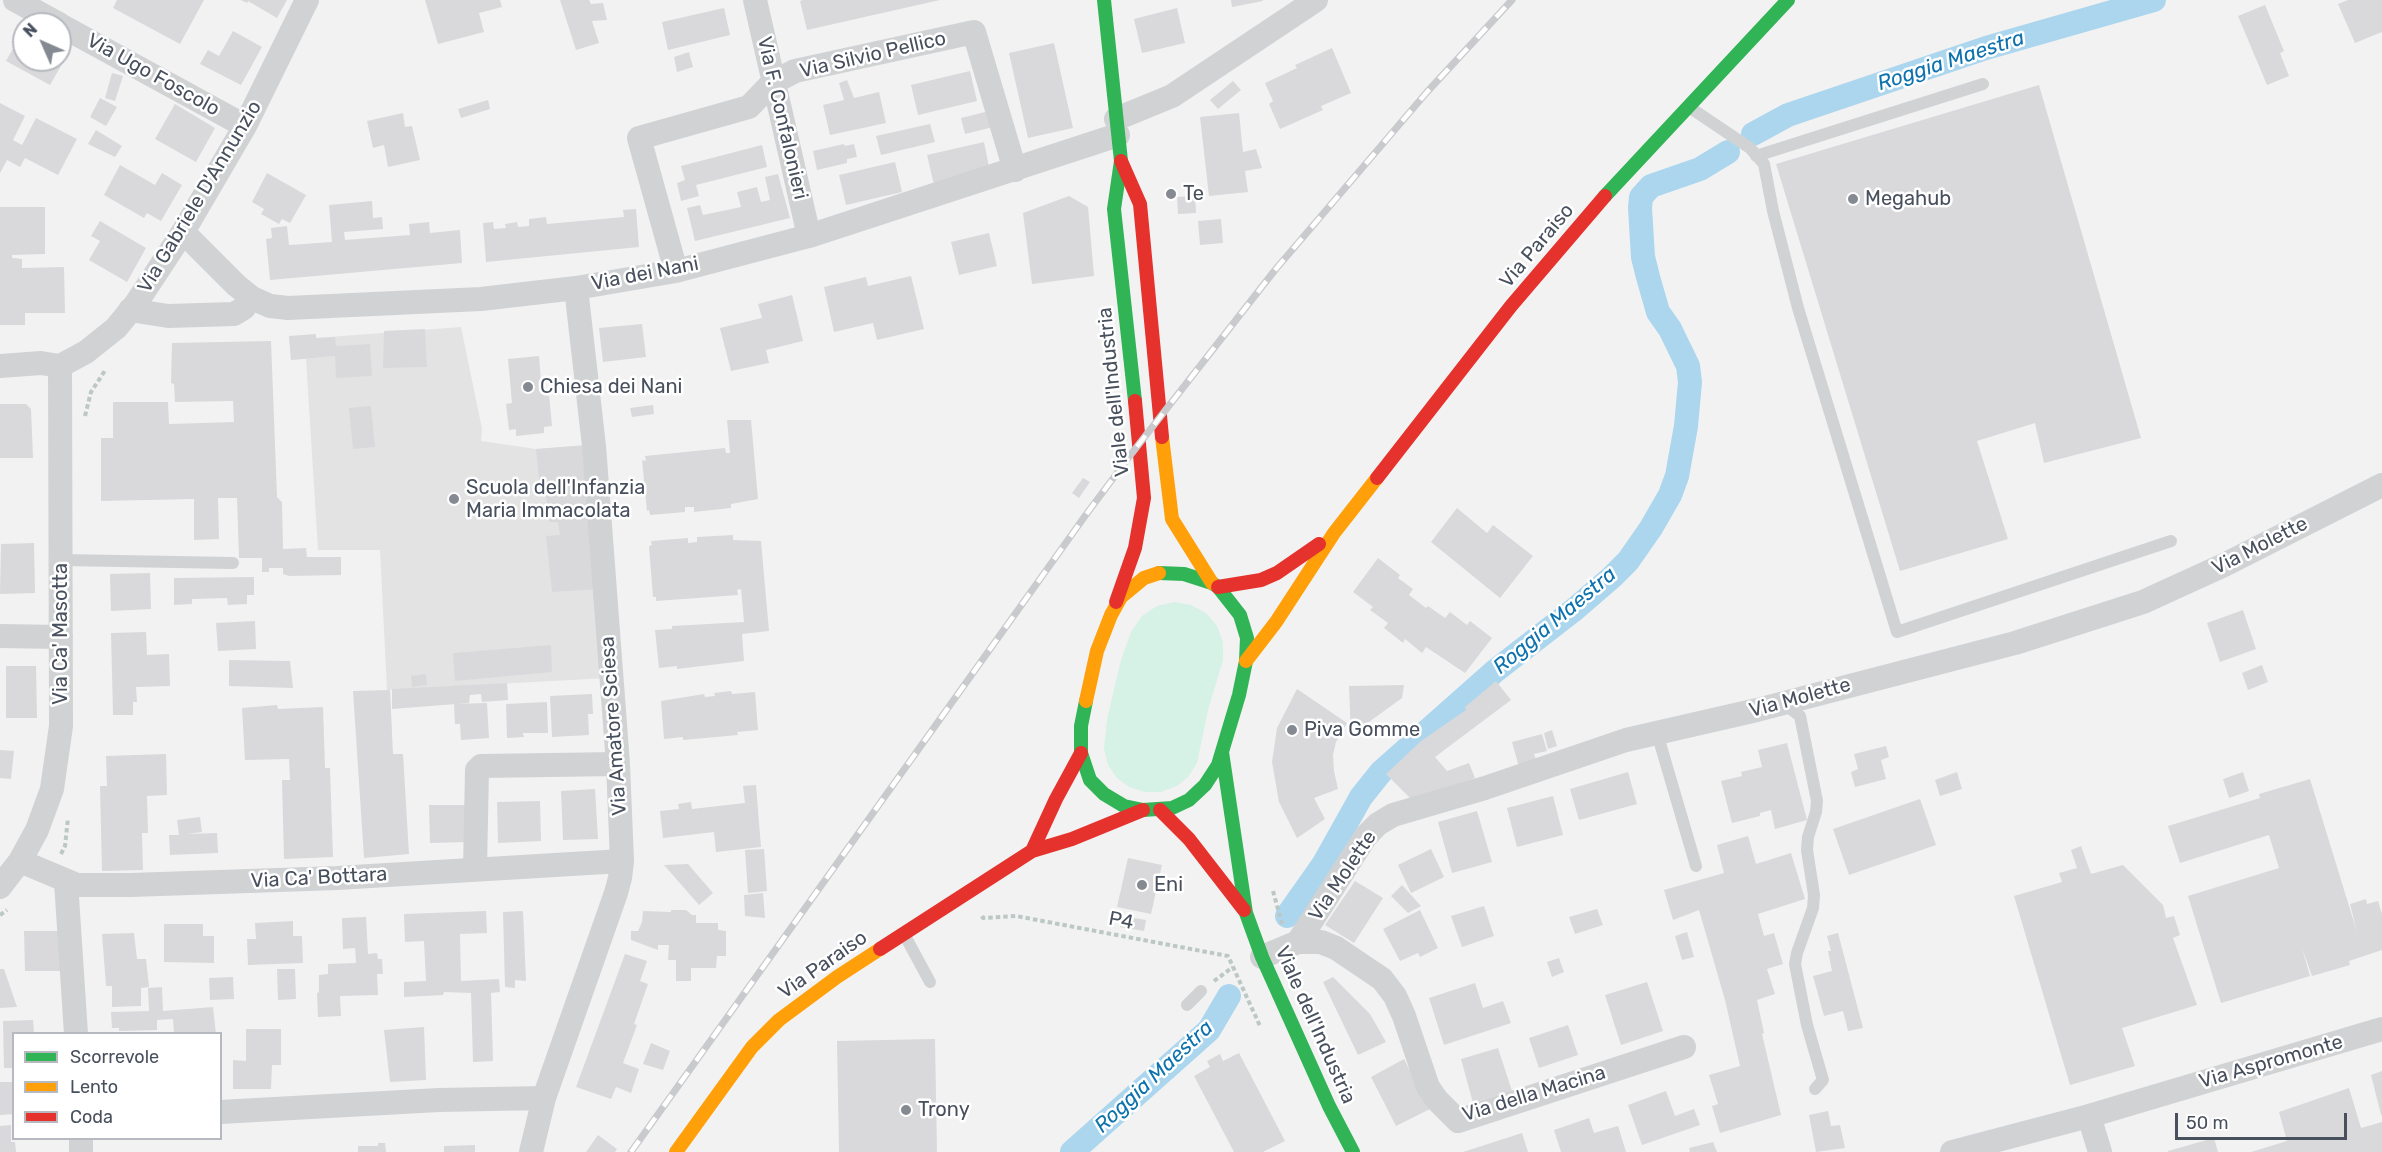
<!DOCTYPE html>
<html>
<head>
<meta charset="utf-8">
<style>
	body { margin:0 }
	#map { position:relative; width:2382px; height:1152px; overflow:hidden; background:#f2f2f2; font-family:Rubik,sans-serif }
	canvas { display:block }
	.legend { position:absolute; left:12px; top:1032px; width:210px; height:108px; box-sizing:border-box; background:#fff; border:2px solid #b6b9bf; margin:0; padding:8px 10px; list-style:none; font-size:18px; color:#48505e }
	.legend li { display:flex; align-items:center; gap:12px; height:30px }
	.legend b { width:30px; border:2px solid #b6b9bf }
	.north { position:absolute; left:12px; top:12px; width:60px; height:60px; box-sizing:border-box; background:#fff; border:2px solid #b6b9bf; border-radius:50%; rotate:315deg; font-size:16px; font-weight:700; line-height:24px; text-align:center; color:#48505e }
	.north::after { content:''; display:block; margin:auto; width:21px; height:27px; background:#848992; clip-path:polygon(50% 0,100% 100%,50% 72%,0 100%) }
	.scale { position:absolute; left:2175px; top:1113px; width:172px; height:27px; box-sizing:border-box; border:3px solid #48505e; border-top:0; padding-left:8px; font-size:18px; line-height:21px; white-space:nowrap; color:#48505e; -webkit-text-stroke:4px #fff; paint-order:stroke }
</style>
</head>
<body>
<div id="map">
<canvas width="2382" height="1152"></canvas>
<ul class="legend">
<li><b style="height:8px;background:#30b455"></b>Scorrevole</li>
<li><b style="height:8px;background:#ff9f0a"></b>Lento</li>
<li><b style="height:8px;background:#e5322d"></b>Coda</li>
</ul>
<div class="north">N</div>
<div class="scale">50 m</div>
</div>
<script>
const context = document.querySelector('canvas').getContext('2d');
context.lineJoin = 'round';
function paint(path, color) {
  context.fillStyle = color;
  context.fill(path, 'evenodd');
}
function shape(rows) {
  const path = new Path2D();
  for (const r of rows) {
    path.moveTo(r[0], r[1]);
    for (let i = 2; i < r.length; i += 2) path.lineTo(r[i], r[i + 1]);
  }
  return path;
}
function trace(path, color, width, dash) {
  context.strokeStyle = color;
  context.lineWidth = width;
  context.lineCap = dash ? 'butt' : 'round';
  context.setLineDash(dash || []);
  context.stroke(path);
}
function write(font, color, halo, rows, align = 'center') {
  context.font = font + ' Rubik,sans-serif';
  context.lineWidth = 5;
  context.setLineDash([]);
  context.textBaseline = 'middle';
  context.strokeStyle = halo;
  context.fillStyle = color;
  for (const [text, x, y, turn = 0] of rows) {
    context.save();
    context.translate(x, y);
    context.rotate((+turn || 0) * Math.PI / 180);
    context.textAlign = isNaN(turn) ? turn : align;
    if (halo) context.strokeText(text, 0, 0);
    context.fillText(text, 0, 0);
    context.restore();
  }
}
const education = shape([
	[461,327,482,429,481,441,536,449,588,445,608,678,387,690,380,550,318,550,306,359,291,360,289,336,316,338]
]);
const green = shape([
	[1174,602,1191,605,1206,613,1217,626,1223,642,1223,660,1208,710,1197,763,1188,777,1177,786,1161,792,1145,792,1129,787,1117,778,1108,765,1104,749,1107,719,1121,660,1131,632,1142,616,1157,606]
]);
const canal = shape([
	[1753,134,1788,115,1986,48,2154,0],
	[1287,916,1323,865,1361,797,1381,772,1495,671,1575,609,1612,577,1628,561,1651,528,1670,495,1677,476,1686,426,1690,382,1688,366,1670,329,1658,312,1648,277,1643,257,1640,208,1641,197,1651,186,1700,169,1728,152],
	[1072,1152,1209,1030,1229,996]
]);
const building = shape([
	[117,0,204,0,180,44,113,8],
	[241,0,287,0,277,18,248,1,247,3],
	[425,0,500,0,502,7,479,13,484,32,438,44],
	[560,0,589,0,591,4,603,3,607,20,592,21,599,43,576,50],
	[940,0,807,30,800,1,803,0],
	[1231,0,1262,0,1263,1,1232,7],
	[2348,0,2382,0,2382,32,2355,43,2338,4],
	[2265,5,2284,51,2280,53,2289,76,2267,85,2238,16],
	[724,8,730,35,668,50,662,22],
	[1177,8,1185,43,1142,53,1134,19],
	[24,29,24,60,60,60,60,47,69,52,50,85,6,61],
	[233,31,262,47,241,85,200,64,208,50,219,56],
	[1054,43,1073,128,1028,138,1009,53],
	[1332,48,1351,93,1321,106,1323,110,1280,129,1269,104,1273,101,1265,83,1297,68,1295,65],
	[689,52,693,67,677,72,674,57],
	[970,71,977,101,918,115,911,85],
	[112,73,123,76,115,101,105,98],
	[847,80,854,98,879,92,886,123,830,135,823,105,844,100,839,83],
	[1233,81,1241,90,1218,109,1210,100],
	[2039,85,2141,438,2044,463,2035,423,1977,441,2008,539,1900,571,1776,164],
	[100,98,117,107,106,126,90,117],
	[488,100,490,109,461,118,458,109],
	[0,103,25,116,13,140,22,145,36,118,77,139,58,175,25,158,20,167,7,160,0,173],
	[175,104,215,128,196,162,155,139],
	[993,110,997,126,965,134,961,118],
	[403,113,405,127,412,126,420,160,388,167,384,145,373,148,367,121],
	[1239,113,1243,152,1256,149,1262,168,1245,171,1248,192,1209,196,1200,117],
	[930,124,935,142,881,155,876,136],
	[96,130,122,146,115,157,88,144],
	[984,142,990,172,934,185,927,155],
	[844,144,845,146,854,144,857,157,847,159,847,163,817,170,813,151],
	[762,145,767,167,696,185,699,196,681,201,677,183,685,180,681,166],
	[895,162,902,192,846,205,839,175],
	[120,165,155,185,162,173,182,185,161,221,147,213,144,218,104,195],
	[267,173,306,195,290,223,282,219,279,224,261,214,264,209,252,202],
	[778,174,790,218,695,241,687,208,700,205,703,215,741,207,737,192,757,187,761,202,770,200,765,177],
	[1069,196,1088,207,1094,276,1032,284,1023,213],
	[1195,196,1196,213,1178,214,1177,197],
	[372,201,373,218,382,217,383,229,344,232,345,240,410,235,409,224,429,222,430,233,460,230,462,263,270,280,266,239,272,238,271,228,287,226,289,245,332,242,329,205],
	[0,207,45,207,45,254,12,255,12,258,22,259,22,268,64,267,65,313,25,313,25,325,0,325],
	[636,209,639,247,486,262,483,223,493,222,494,229,506,228,505,224,517,222,518,227,529,226,529,219,546,217,547,224,624,217,623,210],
	[1221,219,1223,243,1200,245,1198,221],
	[100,221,146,248,127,282,89,260,100,241,91,236],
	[989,233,997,266,959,275,951,242],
	[911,276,924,329,877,340,873,323,834,332,824,287,866,277,868,286],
	[792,295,803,341,766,350,769,363,731,371,720,328,762,318,758,304],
	[642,324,646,357,603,362,599,328],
	[425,329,427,367,383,368,384,331],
	[316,334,316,338,335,337,336,346,370,344,372,376,336,378,335,356,291,360,289,336],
	[271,341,277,497,282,502,283,549,306,548,307,557,341,557,341,575,289,576,283,574,283,568,269,568,269,572,262,572,262,558,239,558,237,498,218,498,219,539,194,540,194,499,101,501,101,438,113,438,113,402,168,402,169,424,234,422,233,401,175,402,174,384,171,383,172,343],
	[539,356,542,394,549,394,552,426,544,427,544,433,516,436,516,429,509,430,506,404,512,403,508,359],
	[0,404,26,404,31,409,33,458,0,458],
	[653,405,654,414,632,417,630,408],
	[371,406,375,447,353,449,349,408],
	[727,420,751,420,758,499,731,504,731,508,694,512,694,507,685,507,685,512,650,515,649,510,647,511,642,460,646,461,645,456,725,448,726,453,730,453],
	[588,445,601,589,552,592,546,536,560,535,558,522,549,522,544,480,539,480,536,449],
	[1083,478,1090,482,1079,498,1072,493],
	[1457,508,1487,533,1493,525,1533,556,1500,598,1431,542],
	[733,535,733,540,761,541,769,631,742,634,744,661,677,669,677,666,659,668,655,630,672,629,672,626,744,622,741,589,737,590,738,595,656,601,656,597,653,597,649,546,652,545,651,541,688,538,688,543,697,542,697,537],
	[34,543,35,593,0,594,1,544],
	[1378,558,1400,575,1398,578,1413,589,1409,595,1426,608,1428,606,1445,618,1450,612,1467,625,1470,621,1492,638,1465,673,1426,647,1422,653,1405,639,1403,643,1384,628,1388,623,1370,610,1373,607,1353,592],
	[150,573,151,609,111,611,110,574],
	[254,577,254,595,247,595,247,604,228,605,227,598,192,599,192,604,174,605,174,578],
	[2243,610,2256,649,2220,662,2207,623],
	[255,621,256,649,218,651,216,623],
	[146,632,147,655,169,654,170,686,136,687,137,702,133,702,133,715,113,715,111,633],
	[551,645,552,672,455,681,453,653],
	[229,660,290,661,293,688,229,686],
	[2262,665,2268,682,2248,690,2242,673],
	[6,666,36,666,37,718,6,718],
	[426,674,427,685,412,687,411,676],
	[1496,681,1511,700,1435,757,1447,771,1469,763,1475,778,1414,802,1386,774,1421,741,1466,710,1465,707],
	[507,683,508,700,482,702,481,694,470,695,469,703,392,709,392,689],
	[1404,685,1402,698,1351,735,1349,686],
	[1297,689,1347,723,1336,742,1333,755,1334,771,1338,789,1314,798,1325,819,1297,838,1279,802,1272,762,1277,728],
	[390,690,393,754,403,754,409,854,364,858,353,691],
	[731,691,732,694,755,692,758,730,737,732,738,735,683,740,683,737,664,739,661,701,704,694,705,697,715,696,714,693],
	[592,694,593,714,588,714,589,735,552,737,550,696],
	[547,702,548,733,523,733,524,737,507,738,506,704],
	[487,703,489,738,461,740,460,724,455,724,454,704],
	[277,705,278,709,323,707,325,768,330,768,333,857,284,859,282,780,290,780,289,759,245,760,242,708],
	[1552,730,1557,746,1548,749,1544,733],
	[1542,734,1547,751,1534,754,1537,762,1519,767,1512,742],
	[1787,743,1807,820,1775,829,1771,810,1760,813,1760,816,1732,823,1721,781,1742,776,1741,772,1762,767,1758,750],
	[1886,746,1889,757,1881,760,1886,779,1855,787,1851,772,1858,769,1854,754],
	[0,750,14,751,11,779,0,778],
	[166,754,167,795,147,796,148,833,142,833,143,870,102,871,100,786,107,786,106,756],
	[1628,772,1637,804,1579,820,1570,789],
	[1957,772,1962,789,1940,796,1935,780],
	[2243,772,2249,791,2229,798,2223,779],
	[2310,779,2357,932,2350,904,2366,899,2367,904,2378,901,2382,914,2382,950,2349,961,2350,965,2312,976,2302,948,2310,976,2221,1003,2188,896,2279,868,2269,835,2180,863,2168,826,2260,798,2259,794],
	[756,785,761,847,716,852,714,832,663,838,660,811,679,809,678,804,691,802,692,809,745,803,743,786],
	[595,789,598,839,563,840,561,791],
	[1553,796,1563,835,1517,847,1507,808],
	[1920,799,1936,845,1849,875,1833,829],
	[540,801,541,841,498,843,497,802],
	[429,805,467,805,468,842,430,843],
	[1477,811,1492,862,1452,873,1438,822],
	[200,817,202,832,187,834,217,833,218,853,170,855,169,835,179,835,177,820],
	[1748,836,1756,864,1791,853,1805,899,1758,914,1764,936,1774,933,1783,964,1767,969,1775,994,1757,1000,1764,1033,1762,1034,1781,1115,1720,1133,1712,1106,1718,1104,1709,1075,1740,1066,1725,1000,1699,910,1673,920,1664,890,1724,873,1717,845],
	[2081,846,2091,874,2123,865,2163,905,2166,918,2174,916,2180,935,2173,938,2197,1005,2122,1028,2135,1066,2070,1085,2014,896,2062,882,2059,873,2077,868,2071,850],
	[764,849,767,891,748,893,745,850],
	[1431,849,1444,877,1411,893,1398,865],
	[1128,858,1162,865,1151,914,1117,907],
	[688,864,713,893,699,905,664,865],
	[1355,881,1383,898,1354,943,1325,925],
	[1402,885,1421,906,1408,913,1391,896],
	[763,893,765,918,745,916,744,895],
	[1484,906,1494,936,1462,947,1451,916],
	[1597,909,1603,925,1575,934,1569,917],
	[671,910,686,910,692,915,696,915,696,923,718,923,718,930,726,931,726,956,717,956,716,968,691,968,691,981,676,981,676,960,668,960,669,945,658,945,658,950,631,940,631,931,638,931,642,922,643,911,671,912],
	[1420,910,1438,948,1420,957,1418,953,1400,961,1383,929],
	[486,911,487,933,460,934,461,981,499,979,500,992,491,993,493,1061,473,1062,471,993,444,992,443,995,404,997,404,982,426,981,424,941,405,942,404,914],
	[523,911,526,981,515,980,515,988,505,987,503,912],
	[1122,916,1146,920,1144,931,1120,927],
	[366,917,368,954,377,953,378,959,382,959,383,974,377,974,378,995,340,996,341,1016,318,1017,317,993,319,992,319,975,328,974,328,964,356,963,355,948,343,949,342,918],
	[293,921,293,936,302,936,303,963,248,965,247,939,256,939,255,923],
	[164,924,203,924,203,936,214,936,214,963,164,962],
	[24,931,62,931,62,971,25,971],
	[1687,932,1694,957,1682,960,1675,936],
	[134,933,137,959,146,959,149,987,141,988,141,1006,112,1007,112,986,106,986,102,934],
	[1838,933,1863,1028,1848,1031,1843,1011,1824,1016,1813,976,1832,971,1828,951,1831,951,1827,936],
	[625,954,647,961,640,981,648,984,634,1024,637,1025,623,1063,639,1069,631,1093,616,1087,611,1099,576,1087],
	[1559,958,1564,972,1552,977,1547,962],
	[0,969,4,969,17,1007,0,1008],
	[277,969,295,969,296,999,278,1000],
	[233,977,234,999,210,1000,209,978],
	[1333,977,1370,1014,1386,1042,1358,1055,1323,982],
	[1647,982,1663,1031,1621,1045,1605,995],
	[1475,983,1483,1008,1503,1001,1511,1023,1444,1045,1429,998],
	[162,987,163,1011,213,1007,216,1034,174,1034,173,1019,157,1020,157,1030,119,1031,119,1028,112,1028,111,1012,149,1011,148,988],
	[33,1020,34,1034,14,1034,14,1068,4,1068,3,1021],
	[1568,1025,1578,1055,1539,1068,1529,1038],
	[424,1027,426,1080,390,1082,384,1030],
	[246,1029,281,1029,281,1065,272,1065,271,1089,233,1089,233,1060,246,1061],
	[935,1039,937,1152,839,1152,837,1041],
	[651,1043,670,1051,663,1070,643,1064],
	[1498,1048,1512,1091,1473,1103,1461,1059],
	[1239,1053,1285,1141,1263,1152,1234,1152,1194,1076,1210,1067,1207,1061,1220,1054,1223,1061],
	[1404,1059,1430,1109,1396,1126,1371,1077],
	[2382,1071,2382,1115,2381,1115,2371,1075],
	[0,1082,14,1082,14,1114,0,1115],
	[2349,1088,2361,1128,2382,1122,2382,1152,2251,1152,2287,1141,2279,1112],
	[1666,1091,1675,1116,1694,1109,1700,1125,1642,1145,1628,1105],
	[1828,1111,1831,1126,1840,1125,1845,1148,1816,1152,1809,1115],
	[1589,1118,1594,1133,1618,1126,1626,1152,1561,1152,1554,1130],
	[11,1125,11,1142,15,1142,16,1152,0,1152,0,1126],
	[1522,1133,1528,1152,1463,1152],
	[598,1135,617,1149,615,1152,586,1152],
	[2214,1138,2218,1152,2168,1152,2168,1151],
	[1713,1142,1717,1152,1690,1152,1689,1148],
	[378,1143,385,1143,386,1152,358,1152,358,1146,378,1146],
	[475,1145,475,1152,444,1152,444,1146]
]);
const path = shape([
	[85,416,91,392,106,369],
	[61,854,65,846,68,818],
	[1273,891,1282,924],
	[0,915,7,910],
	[982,916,983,918,1016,916,1228,956,1260,1026],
	[1214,981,1233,967]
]);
const lane = shape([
	[1689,107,1750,148,1764,164,1773,211,1798,308,1897,632,2171,541],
	[1756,156,1983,84],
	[62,560,233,563],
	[1784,704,1800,716,1817,801,1816,812,1808,837,1807,850,1814,895,1813,908,1797,953,1795,964,1807,1025,1823,1080,1815,1089],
	[1657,733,1696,866],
	[904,934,930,982],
	[1187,1005,1201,991]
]);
const street = shape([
	[15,0,59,24],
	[755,0,809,236],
	[60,25,245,126],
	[1116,119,1172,96,1316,0],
	[183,232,236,285,252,298,270,306,288,308,481,299,576,288,676,271,809,236,1118,135],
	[676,271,639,138,749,107,772,83,795,71,974,32,1015,170],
	[130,310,168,316,234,314,244,308,250,297],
	[0,366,41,363,60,366],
	[60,366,86,352,116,328,135,305,183,232,245,126,307,0],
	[0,636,61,637],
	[20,861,77,885,131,885,337,878,622,861],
	[475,869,477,770,481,766,618,764],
	[66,882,76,1034],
	[0,887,20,861,37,830,52,789,61,726,60,366],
	[1298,942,1321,942,1336,948,1382,979,1395,996,1404,1016,1428,1087,1437,1100,1458,1121,1684,1047],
	[1262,957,1298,942,1366,836,1378,824,1393,815,1485,788,1626,740,1757,710,2015,643,2143,602,2224,565,2382,485],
	[220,1112,439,1100,544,1098],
	[2089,1116,2100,1152],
	[81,1138,81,1152],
	[531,1152,544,1098,616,893,620,878,622,861,618,764,594,446,576,288],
	[1952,1152,2089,1116,2382,1029]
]);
const fast = shape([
	[1104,0,1121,161,1114,209,1135,401],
	[1605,196,1788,0],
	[1086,701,1081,726,1081,753,1090,780,1104,794,1124,806,1143,810,1172,808,1189,800,1205,785,1218,765,1239,695,1246,661,1247,638,1240,615,1218,587,1212,583,1184,574,1159,573],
	[1222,752,1246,913,1262,957,1329,1106,1353,1152]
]);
const slow = shape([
	[1162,437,1172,519,1212,583],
	[1246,661,1276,622,1334,533,1377,478],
	[1086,701,1097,651,1111,615,1121,597,1144,578,1159,573],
	[676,1152,752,1047,779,1020,837,977,880,949]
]);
const jam = shape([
	[1121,161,1140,204,1162,437],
	[1377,478,1511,306,1605,196],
	[1218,587,1261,580,1277,573,1319,544],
	[1116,602,1135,548,1144,498,1135,401],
	[1160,810,1189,839,1244,910],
	[1032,851,1056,799,1081,753],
	[880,949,1032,851,1072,839,1143,810]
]);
const rail = shape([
	[631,1152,1085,516,1132,453,1275,270,1427,92,1512,0]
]);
const markers = [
	[1171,194,6,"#848992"],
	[1853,199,6,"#848992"],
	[528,387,6,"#848992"],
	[454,499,6,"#848992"],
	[1292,730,6,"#848992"],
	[1142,885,6,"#848992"],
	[906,1110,6,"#848992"]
];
const streetNames = [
	["Via Silvio Pellico",873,55,-13],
	["Via Ugo Foscolo",153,75,29],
	["Via F. Confalonieri",782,118,77],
	["Via Gabriele D'Annunzio",200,197,-59],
	["Via Paraiso",1537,246,-50],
	["Via dei Nani",645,274,-11],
	["Viale dell'Industria",1114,392,-96],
	["Via Molette",2260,546,-27],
	["Via Ca' Masotta",61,634,-90],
	["Via Molette",1800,698,-15],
	["Via Amatore Sciesa",614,726,-94],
	["Via Molette",1343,876,-56],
	["Via Ca' Bottara",319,878,-3],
	["P4",1121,921,11],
	["Via Paraiso",823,965,-35],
	["Viale dell'Industria",1315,1025,66],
	["Via Aspromonte",2271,1062,-16],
	["Via della Macina",1534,1094,-17]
];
const poiNames = [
	["Te",1183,194],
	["Megahub",1865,199],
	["Chiesa dei Nani",540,387],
	["Scuola dell'Infanzia",466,488],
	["Maria Immacolata",466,511],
	["Piva Gomme",1304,730],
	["Eni",1154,885],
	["Trony",918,1110]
];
const waterNames = [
	["Roggia Maestra",1951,61,-18],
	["Roggia Maestra",1555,621,-40],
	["Roggia Maestra",1154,1077,-43]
];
paint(education, '#e4e3e4');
paint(green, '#d6f1e5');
trace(canal, '#abd6ee', 24);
paint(building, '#d9d9db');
trace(path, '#bcc8c6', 4, [4.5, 3]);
trace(lane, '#d0d2d4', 12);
trace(street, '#d0d2d4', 24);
trace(fast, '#30b455', 14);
trace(slow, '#ff9f0a', 14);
trace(jam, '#e5322d', 14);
trace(rail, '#c9cacd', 7);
trace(rail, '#fff', 4.5, [14]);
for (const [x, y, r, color] of markers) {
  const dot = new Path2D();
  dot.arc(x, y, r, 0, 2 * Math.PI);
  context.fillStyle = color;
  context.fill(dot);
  trace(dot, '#fff', 2);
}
write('20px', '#48505e', '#fff', streetNames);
write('20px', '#48505e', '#fff', poiNames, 'left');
write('italic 21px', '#0d72ad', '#fff', waterNames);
</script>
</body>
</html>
